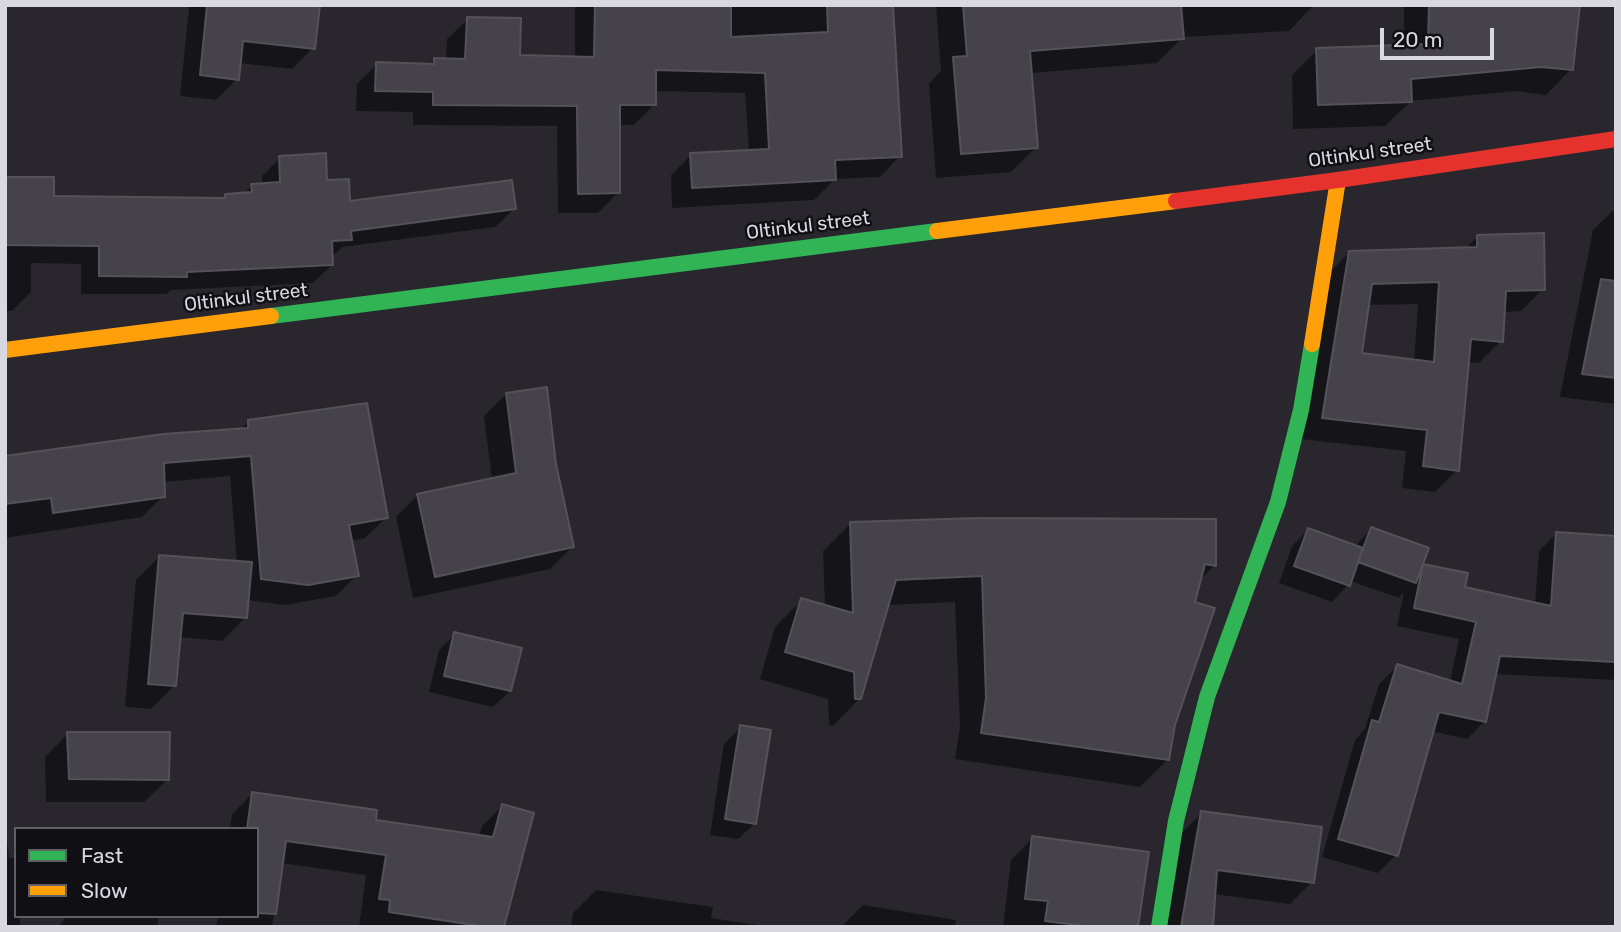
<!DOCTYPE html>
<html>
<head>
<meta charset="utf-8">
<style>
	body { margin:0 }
	#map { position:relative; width:1621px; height:932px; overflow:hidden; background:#29272d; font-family:Rubik,sans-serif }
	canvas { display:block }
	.frame { position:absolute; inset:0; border:7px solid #d9d7df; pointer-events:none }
	.legend { position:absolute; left:14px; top:827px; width:245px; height:91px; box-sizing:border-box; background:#100f14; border:2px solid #605f65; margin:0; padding:9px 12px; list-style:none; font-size:21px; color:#d9d7df }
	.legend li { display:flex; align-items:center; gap:14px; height:35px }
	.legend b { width:35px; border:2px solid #605f65 }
	.scale { position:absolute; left:1380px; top:28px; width:114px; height:32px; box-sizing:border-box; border:4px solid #d9d7df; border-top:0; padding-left:9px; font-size:21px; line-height:24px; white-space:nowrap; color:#d9d7df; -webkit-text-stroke:5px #100f14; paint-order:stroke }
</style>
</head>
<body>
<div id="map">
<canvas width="1621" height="932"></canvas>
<div class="frame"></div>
<ul class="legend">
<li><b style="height:9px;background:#30b455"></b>Fast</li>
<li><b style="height:9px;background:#ff9f0a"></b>Slow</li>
</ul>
<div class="scale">20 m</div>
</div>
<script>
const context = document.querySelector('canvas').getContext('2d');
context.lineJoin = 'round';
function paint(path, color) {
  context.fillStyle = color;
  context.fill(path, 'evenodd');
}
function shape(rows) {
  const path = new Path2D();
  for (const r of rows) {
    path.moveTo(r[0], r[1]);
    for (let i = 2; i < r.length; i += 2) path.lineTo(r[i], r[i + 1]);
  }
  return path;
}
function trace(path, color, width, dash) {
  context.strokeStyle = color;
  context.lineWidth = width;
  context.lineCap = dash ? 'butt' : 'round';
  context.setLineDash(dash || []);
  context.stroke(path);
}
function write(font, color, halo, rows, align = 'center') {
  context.font = font + ' Rubik,sans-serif';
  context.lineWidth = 5;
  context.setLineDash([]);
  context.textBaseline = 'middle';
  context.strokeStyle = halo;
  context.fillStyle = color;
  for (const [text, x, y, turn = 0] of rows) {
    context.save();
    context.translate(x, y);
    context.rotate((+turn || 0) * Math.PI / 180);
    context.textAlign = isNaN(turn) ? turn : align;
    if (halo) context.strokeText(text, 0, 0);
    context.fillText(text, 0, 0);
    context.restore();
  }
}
const shadow = shape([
	[191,5,318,5,313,48,292,69,239,63,237,79,216,100,180,96,189,8],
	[575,5,892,5,900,156,880,177,835,179,814,200,672,208,671,175,691,155,749,152,745,93,654,91,654,105,634,125,618,125,619,192,598,213,558,213,557,126,413,125,413,112,356,111,357,84,377,64,428,66,435,59,446,60,447,39,468,19,519,56,575,58],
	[936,5,1314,5,1289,31,1183,37,1157,63,1030,73,1036,147,1011,172,936,178,929,84,941,71],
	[1404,5,1578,5,1571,69,1546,95,1515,91,1411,101,1385,126,1293,129,1292,75,1317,50,1404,47],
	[280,158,326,182,348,203,514,209,495,227,342,247,331,258,332,265,313,283,171,290,166,294,81,294,81,264,31,263,31,292,12,311,5,311,5,179,52,198,222,199,226,195,243,195,252,185,262,185,262,176],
	[1616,208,1616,404,1560,397,1593,230],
	[1478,236,1543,289,1521,311,1503,312,1501,341,1479,363,1467,362,1457,470,1435,492,1402,488,1406,451,1301,439,1327,275,1350,252,1465,249],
	[1418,304,1414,362,1360,355,1368,305],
	[506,394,555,465,572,547,550,569,413,598,396,517,418,495,492,480,484,416],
	[249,421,387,517,365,538,350,541,357,575,336,596,285,605,247,600,246,617,222,641,179,637,175,685,151,709,125,707,136,580,159,557,237,563,230,476,163,482,163,496,142,517,5,538,5,457,240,430],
	[980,520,1214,566,1199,581,1193,603,1167,760,1140,787,955,759,960,726,955,602,887,605,860,698,833,726,829,725,828,699,760,679,775,627,802,600,825,607,823,551,850,524],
	[1371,529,1421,565,1466,575,1463,588,1535,604,1539,551,1557,533,1616,538,1616,680,1495,674,1485,721,1467,739,1431,731,1396,855,1378,873,1322,857,1355,740,1365,729,1379,684,1397,666,1450,682,1459,639,1397,626,1404,592,1399,598,1350,581,1348,585,1332,602,1279,583,1292,546,1308,530,1354,547],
	[455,634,510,691,493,707,429,692,439,650],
	[741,727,755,823,738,839,710,835,724,744],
	[68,734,168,779,144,802,46,802,45,757],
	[253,793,374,821,479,836,482,826,502,806,502,927,359,927,366,875,281,863,272,927,216,927,218,916,257,916,257,829,230,829,232,814],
	[1202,813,1312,882,1290,904,1213,894,1212,927,1164,927,1179,835],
	[5,820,9,858,14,858,16,916,20,916,20,927,5,927],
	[1033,838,1136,927,1003,927,1011,860],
	[596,890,713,907,711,918,770,927,571,927,573,913],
	[863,905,956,920,955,927,841,927],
	[67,916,158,916,158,927,58,927]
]);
const building = shape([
	[207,5,320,5,315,49,243,41,239,80,200,75,207,5],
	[595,5,731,5,731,37,828,32,827,5,893,5,902,157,835,160,836,180,692,188,690,153,769,149,765,73,656,70,656,105,620,105,620,193,578,194,577,106,433,105,433,92,375,91,376,62,434,64,434,58,465,59,467,17,521,18,520,55,594,57,595,5],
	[963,5,1181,5,1184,39,1030,51,1038,148,961,154,953,57,967,56,963,5],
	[1429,5,1580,5,1573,70,1541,67,1411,79,1412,102,1318,105,1316,48,1428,44,1429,5],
	[326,153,327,180,349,179,350,201,512,180,516,209,351,231,352,240,332,241,333,265,187,272,187,277,99,276,99,246,5,245,5,177,54,177,54,196,225,198,225,194,252,192,251,184,280,182,279,156,326,153],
	[1544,233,1545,290,1506,291,1503,342,1471,339,1459,471,1423,466,1427,430,1322,418,1349,251,1477,247,1477,235,1544,233],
	[1439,282,1434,362,1362,353,1372,284,1439,282],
	[1601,279,1616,281,1616,378,1582,374,1601,279],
	[547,387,556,464,574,547,435,577,417,494,516,473,506,393,547,387],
	[367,403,388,518,349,525,359,576,308,585,261,579,251,456,164,463,165,497,53,513,51,498,5,504,5,456,163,434,248,428,248,420,367,403],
	[980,518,1216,519,1216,566,1205,564,1195,602,1215,608,1175,725,1169,760,981,733,986,698,982,576,896,580,861,699,855,699,854,672,785,652,801,598,853,613,850,522,980,518],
	[1371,527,1429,548,1416,583,1358,562,1371,527],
	[1308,528,1363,548,1350,586,1294,566,1308,528],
	[1556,532,1616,536,1616,662,1500,656,1486,722,1439,712,1398,856,1338,839,1372,720,1379,722,1397,664,1462,684,1476,622,1414,608,1423,564,1468,573,1465,587,1551,606,1556,532],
	[159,555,252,562,247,618,183,613,176,686,148,684,159,555],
	[454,632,522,648,511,691,444,676,454,632],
	[740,725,771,730,756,824,725,819,740,725],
	[67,732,170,732,169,780,69,779,67,732],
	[252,792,377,810,376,820,493,837,502,804,534,813,504,927,486,927,389,912,390,900,379,899,386,855,286,841,276,914,257,913,257,829,247,829,252,792],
	[1201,811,1322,827,1314,883,1217,870,1213,927,1181,927,1201,811],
	[1032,836,1149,852,1138,927,1092,927,1045,921,1048,901,1025,899,1032,836]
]);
const fast = shape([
	[271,316,937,231],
	[1159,927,1176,821,1207,697,1278,502,1301,410,1312,344]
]);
const slow = shape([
	[937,231,1176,201],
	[1312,344,1338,180],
	[5,350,271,316]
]);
const jam = shape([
	[1176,201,1338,180,1616,139]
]);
const streetNames = [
	["Oltinkul street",1370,153,-8],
	["Oltinkul street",808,226,-7],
	["Oltinkul street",246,298,-7]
];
paint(shadow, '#0007');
paint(building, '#46424c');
trace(building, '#545257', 2);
trace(fast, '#30b455', 16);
trace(slow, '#ff9f0a', 16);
trace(jam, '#e5322d', 16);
write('19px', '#d9d7df', '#100f14', streetNames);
</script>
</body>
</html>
